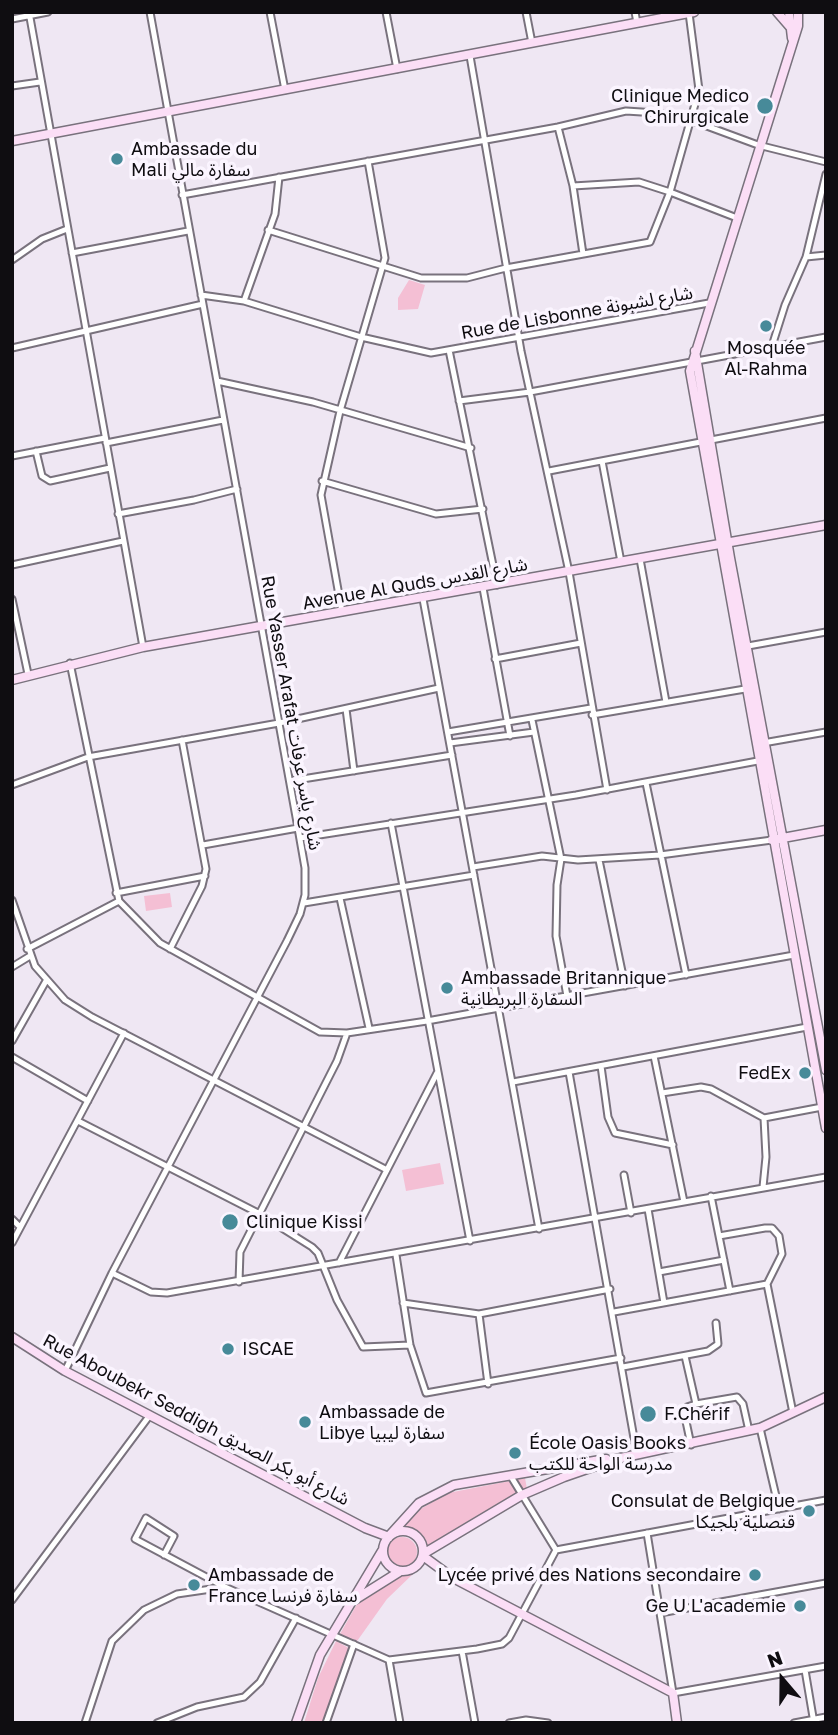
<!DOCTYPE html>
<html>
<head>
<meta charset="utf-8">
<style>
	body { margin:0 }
	#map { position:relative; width:838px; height:1735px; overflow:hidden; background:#efe7f3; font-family:"Golos Text",sans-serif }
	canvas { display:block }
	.frame { position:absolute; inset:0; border:14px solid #0f0d11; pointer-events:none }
	.north { position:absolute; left:747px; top:1644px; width:70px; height:70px; -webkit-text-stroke:5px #fbf5ff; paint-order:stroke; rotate:340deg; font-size:19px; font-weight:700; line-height:28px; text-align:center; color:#0f0d11 }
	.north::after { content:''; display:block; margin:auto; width:24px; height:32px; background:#0f0d11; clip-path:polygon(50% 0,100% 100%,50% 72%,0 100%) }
</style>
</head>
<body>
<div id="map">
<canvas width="838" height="1735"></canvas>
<div class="frame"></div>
<div class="north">N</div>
</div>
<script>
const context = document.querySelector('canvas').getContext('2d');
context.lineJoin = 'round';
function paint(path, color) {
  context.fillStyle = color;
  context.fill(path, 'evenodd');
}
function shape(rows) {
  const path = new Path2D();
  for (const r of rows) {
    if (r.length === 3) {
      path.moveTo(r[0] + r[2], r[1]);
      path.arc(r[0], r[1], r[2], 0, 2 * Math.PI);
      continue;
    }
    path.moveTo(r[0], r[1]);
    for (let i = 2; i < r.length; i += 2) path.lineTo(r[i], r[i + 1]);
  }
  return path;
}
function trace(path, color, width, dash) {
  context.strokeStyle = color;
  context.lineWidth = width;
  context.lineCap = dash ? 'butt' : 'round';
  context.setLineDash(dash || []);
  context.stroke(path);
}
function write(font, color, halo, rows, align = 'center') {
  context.font = font + ' "Golos Text","Noto Sans Arabic",sans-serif';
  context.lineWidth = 7;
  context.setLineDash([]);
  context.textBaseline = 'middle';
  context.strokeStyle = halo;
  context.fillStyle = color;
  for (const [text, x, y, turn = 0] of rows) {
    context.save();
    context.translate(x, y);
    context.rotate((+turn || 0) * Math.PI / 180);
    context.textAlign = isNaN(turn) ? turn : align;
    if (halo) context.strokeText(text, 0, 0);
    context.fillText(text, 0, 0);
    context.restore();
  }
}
const green = shape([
	[409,280,425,285,418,309,398,310,398,298],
	[170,893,172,907,146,911,144,896],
	[440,1163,444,1184,406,1191,402,1170],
	[525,1478,527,1489,430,1550,419,1532,402,1527,417,1511,448,1493],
	[402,1552,15],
	[414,1573,387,1599,355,1644,340,1634,357,1604,374,1589,400,1575],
	[336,1641,356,1652,344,1671,323,1723,304,1723,318,1678]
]);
const street = shape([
	[29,12,143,647],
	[270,12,285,90],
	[386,12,397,69],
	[526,12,532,43],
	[635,12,637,23],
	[12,19,48,12],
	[470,56,521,351,569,572,607,790],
	[12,86,40,82],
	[558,127,573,186,583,254],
	[573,186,639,182,670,192,699,90,689,13],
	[182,195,558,127,626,111,657,113,693,121,758,145,826,162],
	[268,230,421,278,467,278,506,268,650,242,670,192,737,218],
	[72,253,188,231],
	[806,257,826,255],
	[12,260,42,239,67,229],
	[201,295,244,301,361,337,431,353,709,303],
	[244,301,275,214,279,177],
	[772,346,785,305,806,257,826,174],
	[12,348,203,304],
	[449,350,497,585],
	[217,381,313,402,471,448],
	[459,401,530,392,826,337],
	[106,443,223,420],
	[36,451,42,476,50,481,110,468],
	[12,456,105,438],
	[602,461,621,562],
	[549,471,826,418],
	[322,481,436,514,483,509],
	[118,514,194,500,237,489],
	[640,559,666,702],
	[12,565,123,541],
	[483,588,510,736],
	[12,599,28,674],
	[423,599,539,1229],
	[342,612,321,495,340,411,385,258,368,161],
	[748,646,826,632],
	[495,659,581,643],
	[70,663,119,901,160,943,320,1032,347,1033,427,1021,794,955],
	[346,709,354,771],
	[592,715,745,689],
	[532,720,561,859,557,885,556,936,567,996],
	[448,732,591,708],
	[450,743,534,732],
	[763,743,826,732],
	[290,781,452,755],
	[646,783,686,975],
	[12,785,88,757,279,723,439,688],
	[391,823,470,1241],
	[300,838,576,795,763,760],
	[203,845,298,828],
	[599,860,625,986],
	[473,867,542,856,578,860,660,855,772,840],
	[116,893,205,876],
	[340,898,369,1028],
	[12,900,35,966,65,1000,92,1017,387,1170],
	[304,903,474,875],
	[27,949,119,901],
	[170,949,202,886,206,869,182,740],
	[12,967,30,956],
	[12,1041,46,981],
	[654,1056,684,1202],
	[12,1057,88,1101],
	[601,1066,608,1117,615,1133,673,1145],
	[569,1072,637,1455],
	[513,1082,807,1027],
	[662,1093,701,1087,711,1089,764,1118,822,1107],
	[78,1121,258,1213,312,1247,318,1253,337,1300,363,1347,410,1345],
	[624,1175,631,1213],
	[763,1187,766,1157,764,1118],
	[711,1196,730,1291],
	[648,1209,664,1303],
	[12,1219,20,1227],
	[719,1236,765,1228,772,1228,779,1236,782,1254,767,1284,793,1413],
	[12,1243,124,1033],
	[396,1255,410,1345,426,1393,621,1358],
	[339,1263,437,1073],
	[659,1272,724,1260],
	[112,1273,151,1292,167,1293,826,1177],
	[239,1282,240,1252,337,1061,347,1033],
	[403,1303,479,1314,610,1289],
	[614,1312,767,1284],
	[479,1314,488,1384],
	[685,1356,696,1404],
	[623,1367,708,1351,718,1344,716,1323],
	[65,1371,112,1273,287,941,300,914,305,895,305,868,298,828,150,12],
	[760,1428,779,1509],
	[691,1445,684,1412,687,1407,696,1404,737,1397,743,1404,749,1431],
	[510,1475,556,1550],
	[647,1533,673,1693,826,1666],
	[164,1555,174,1536,146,1518,135,1539,225,1587],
	[12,1600,150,1415],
	[660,1613,826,1583],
	[462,1651,475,1723],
	[389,1660,400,1723],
	[805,1670,814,1723],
	[85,1723,112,1641,144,1610,177,1594,225,1587,389,1660,477,1649,502,1644,509,1638,556,1550,826,1500],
	[157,1723,197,1707,244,1697,260,1682,296,1618],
	[326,1723,354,1644],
	[509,1723,526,1720,548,1723],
	[794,1723,826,1717]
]);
const secondary = shape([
	[777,12,790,27],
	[789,12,792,38],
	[798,12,798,26,690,371,826,1128],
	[12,141,694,12],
	[695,351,730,558,826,1070],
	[12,680,143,647,826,525],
	[772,840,826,830],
	[12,1337,65,1371,365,1528,389,1537],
	[403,1551,20],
	[390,1535,419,1503,454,1485,606,1459],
	[423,1554,522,1495,564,1477,616,1459,760,1428,826,1397],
	[423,1556,453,1578,673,1693,677,1723],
	[356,1599,399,1572],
	[296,1723,320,1655,382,1551]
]);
const markers = [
	[765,106,9,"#478a99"],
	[117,159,7,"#478a99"],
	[766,326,7,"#478a99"],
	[447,988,7,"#478a99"],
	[805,1073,7,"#478a99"],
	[230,1222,9,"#478a99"],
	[228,1349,7,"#478a99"],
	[648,1414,9,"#478a99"],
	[305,1422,7,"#478a99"],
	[515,1453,7,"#478a99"],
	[809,1511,7,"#478a99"],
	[755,1575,7,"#478a99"],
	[194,1585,7,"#478a99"],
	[800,1606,7,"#478a99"]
];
const poiNames = [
	["Clinique Medico",749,96,"right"],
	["Chirurgicale",749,117,"right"],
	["Ambassade du",131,149],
	["Mali سفارة مالي",131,170],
	["Mosquée",766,348,"center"],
	["Al-Rahma",766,369,"center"],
	["Ambassade Britannique",461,978],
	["السفارة البريطانية",461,999],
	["FedEx",791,1073,"right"],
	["Clinique Kissi",246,1222],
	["ISCAE",242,1349],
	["Ambassade de",319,1412],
	["Libye سفارة ليبيا",319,1433],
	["F.Chérif",664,1414],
	["École Oasis Books",529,1443],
	["مدرسة الواحة للكتب",529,1464],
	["Consulat de Belgique",795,1501,"right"],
	["قنصلية بلجيكا",795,1522,"right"],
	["Ambassade de",208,1575],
	["France سفارة فرنسا",208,1596],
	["Lycée privé des Nations secondaire",741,1575,"right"],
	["Ge U L'academie",786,1606,"right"]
];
const streetNames = [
	["Rue de Lisbonne شارع لشبونة",577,313,-10],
	["Avenue Al Quds شارع القدس",415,584,-10],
	["Rue Yasser Arafat شارع ياسر عرفات",291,713,80],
	["Rue Aboubekr Seddigh شارع أبو بكر الصديق",196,1420,28]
];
paint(green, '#f4bfd4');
trace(street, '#79727d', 9);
trace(secondary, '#79727d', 11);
trace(street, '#fff', 5);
trace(secondary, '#fbdef6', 8);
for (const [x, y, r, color] of markers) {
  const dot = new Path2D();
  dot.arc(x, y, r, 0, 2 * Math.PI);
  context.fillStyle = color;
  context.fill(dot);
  trace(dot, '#fbf5ff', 2.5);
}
write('18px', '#0f0d11', '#fbf5ff', poiNames, 'left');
write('18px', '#0f0d11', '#fbf5ff', streetNames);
</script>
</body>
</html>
